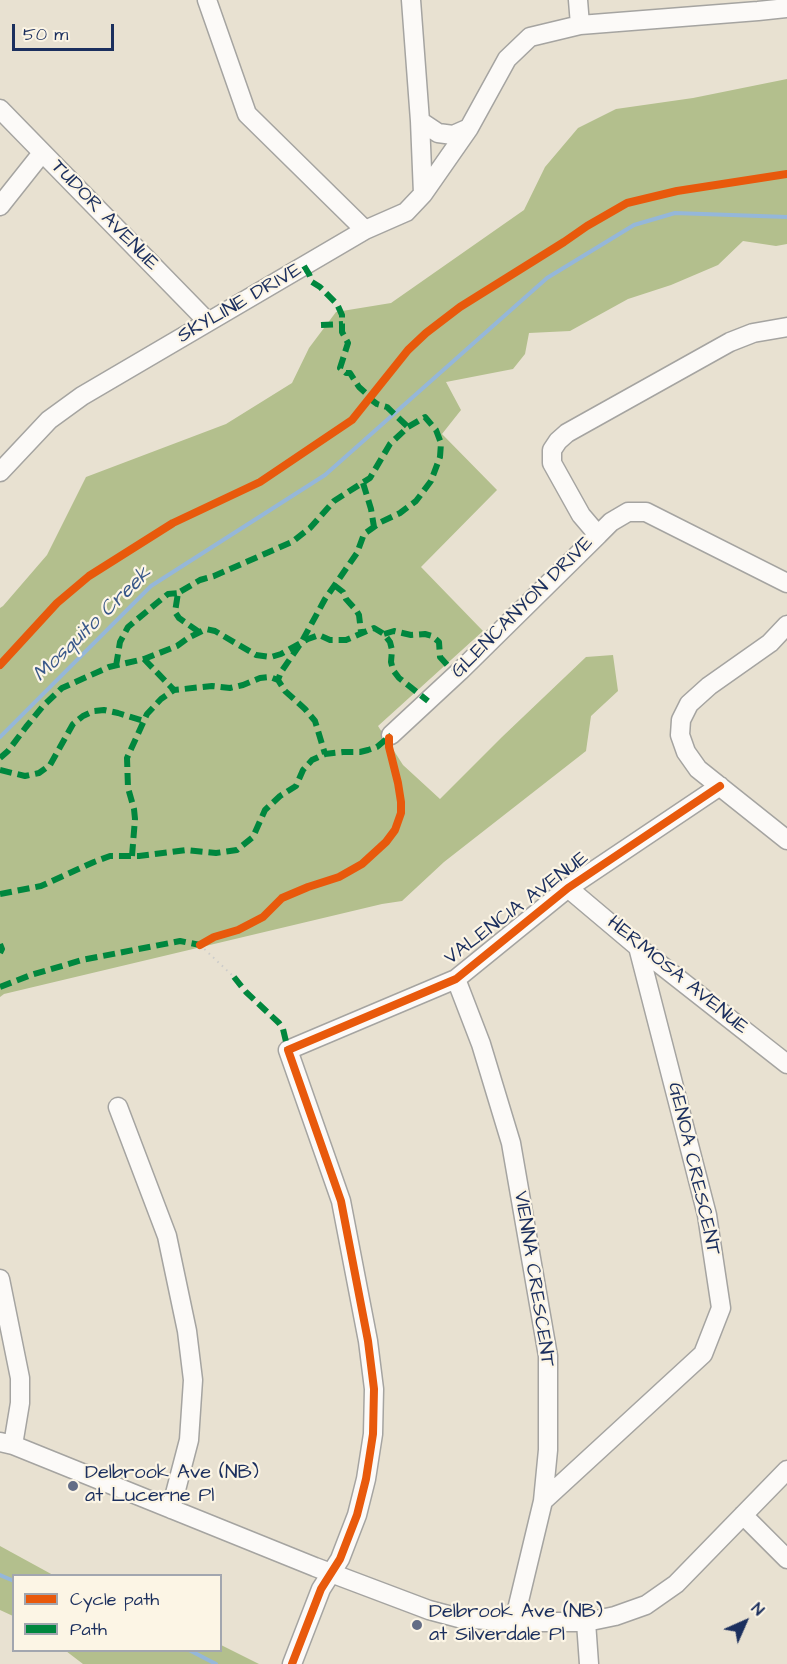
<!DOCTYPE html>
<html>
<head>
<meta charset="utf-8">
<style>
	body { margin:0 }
	#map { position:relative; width:787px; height:1664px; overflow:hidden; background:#e8e1d1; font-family:"Architects Daughter",sans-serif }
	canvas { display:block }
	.legend { position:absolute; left:12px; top:1574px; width:210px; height:78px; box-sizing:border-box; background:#fcf5e5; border:2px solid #a2a6af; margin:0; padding:8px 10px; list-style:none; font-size:18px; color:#1b2f5e }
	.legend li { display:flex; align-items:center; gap:12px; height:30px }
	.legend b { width:30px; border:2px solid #a2a6af }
	.north { position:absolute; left:715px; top:1592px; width:60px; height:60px; -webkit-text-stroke:4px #fcf5e5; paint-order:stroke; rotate:45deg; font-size:16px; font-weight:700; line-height:24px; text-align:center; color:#1b2f5e }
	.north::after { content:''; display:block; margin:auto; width:21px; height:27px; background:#1b2f5e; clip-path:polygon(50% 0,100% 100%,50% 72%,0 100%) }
	.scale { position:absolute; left:12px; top:24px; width:102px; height:27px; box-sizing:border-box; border:3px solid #1b2f5e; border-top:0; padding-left:8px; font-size:18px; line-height:21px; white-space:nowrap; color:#1b2f5e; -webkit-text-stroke:4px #fcf5e5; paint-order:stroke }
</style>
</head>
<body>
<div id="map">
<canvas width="787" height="1664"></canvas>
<ul class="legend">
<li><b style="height:8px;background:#e8590c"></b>Cycle path</li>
<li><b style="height:8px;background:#00873e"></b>Path</li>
</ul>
<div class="north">N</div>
<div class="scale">50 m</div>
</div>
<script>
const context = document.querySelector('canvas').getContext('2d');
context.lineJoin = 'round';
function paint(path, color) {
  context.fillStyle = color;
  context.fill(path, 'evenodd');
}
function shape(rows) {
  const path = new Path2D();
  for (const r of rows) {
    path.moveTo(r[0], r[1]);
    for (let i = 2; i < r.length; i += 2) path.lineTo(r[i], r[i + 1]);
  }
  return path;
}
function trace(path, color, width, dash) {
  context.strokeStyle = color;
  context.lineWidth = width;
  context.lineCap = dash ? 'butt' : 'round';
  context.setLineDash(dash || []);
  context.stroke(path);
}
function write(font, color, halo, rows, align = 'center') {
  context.font = font + ' "Architects Daughter",sans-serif';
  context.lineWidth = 4.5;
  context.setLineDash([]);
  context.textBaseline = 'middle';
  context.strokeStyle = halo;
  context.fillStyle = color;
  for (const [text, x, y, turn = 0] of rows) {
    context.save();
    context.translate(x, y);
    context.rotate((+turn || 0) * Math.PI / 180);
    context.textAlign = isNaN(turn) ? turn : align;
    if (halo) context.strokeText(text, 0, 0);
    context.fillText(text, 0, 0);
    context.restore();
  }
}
const forest = shape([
	[787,79,787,244,776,246,743,241,718,265,671,285,628,299,570,331,529,333,525,354,513,369,446,382,461,410,442,434,497,490,421,567,483,631,378,726,403,765,440,799,502,737,586,657,613,655,618,691,591,716,586,751,444,862,402,901,382,904,4,994,0,997,0,608,3,606,47,555,86,477,226,424,292,383,309,348,336,312,391,303,524,210,545,167,578,128,616,109,693,98],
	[0,1546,53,1575,14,1576,13,1616,0,1610],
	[221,1645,259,1664,83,1664,66,1651,220,1650]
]);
const stream = shape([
	[0,737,151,586,325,475,547,278,634,225,675,213,787,217],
	[0,1575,14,1581],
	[189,1650,216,1664]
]);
const path = shape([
	[200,945,234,977]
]);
const minor = shape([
	[207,0,247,114,365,230],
	[411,0,420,121,423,194],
	[578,0,580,25],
	[0,109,208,322],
	[420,121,438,133,453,135,469,128],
	[0,206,42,153],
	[0,472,49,420,82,396,365,230,406,212,423,194,469,128,507,59,530,37,580,25,758,11,787,8],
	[598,535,611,522,628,512,646,512,787,583],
	[787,625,770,643,709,686,689,704,681,720,680,735,686,752,698,769,787,840],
	[391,735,460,671,598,535,581,515,552,463,552,450,558,441,567,433,730,342,753,333,787,327],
	[568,888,638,947,787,1064],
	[456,979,481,1044,511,1143,548,1356,548,1450,543,1501,514,1622],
	[118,1107,167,1236,187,1331,193,1380,189,1440,171,1509],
	[0,1279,20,1378,20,1403,13,1445],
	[0,1442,13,1445,315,1567,429,1610,459,1618,514,1622,586,1622,615,1616,646,1605,676,1584,787,1470],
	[543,1501,703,1354,721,1308,707,1215,638,947],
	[743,1515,787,1559],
	[586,1622,589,1664],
	[292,1664,321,1589,340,1559,357,1515,366,1479,373,1434,374,1389,368,1341,341,1201,288,1050,456,979,568,888,720,786]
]);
const quiet = shape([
	[304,266,309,274,312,282,320,287,337,304,342,315,342,332,348,343,340,368,346,373,350,373,359,387,370,397],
	[321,325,343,324],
	[369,398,377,404,387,407,408,427],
	[363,483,371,509,374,527],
	[334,585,343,592,346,599,356,610,359,615,361,632],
	[199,632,179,618,175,612,178,593,200,580,214,576,292,542,310,528,334,501,370,478,390,444,408,427,425,417,436,430,441,443,440,457,431,481,416,501,400,513,381,522,364,534,357,553,325,599,301,643,281,672,278,680,285,691,305,709,315,721,325,754],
	[384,634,394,631,411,635,425,634,432,636,439,642,440,657,448,666,460,671],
	[144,659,174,690,212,686,230,688,243,685,260,678,270,677,278,680],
	[116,666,120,642,128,627,158,602,168,594,178,593],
	[0,758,8,751,26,727,43,706,62,688,109,667,144,659,177,646,188,638,206,629,215,631,256,655,271,657,281,654,308,639,319,635,330,640,346,640,374,628,384,634,390,642,392,650,391,662,393,670,399,678,428,701],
	[0,770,25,776,39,773,50,765,73,724,83,716,94,711,104,710,118,713,144,721],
	[132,856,135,819,134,809,128,788,127,758,147,714,161,699,174,690],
	[0,894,41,886,94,862,110,856,139,856,186,850,216,853,237,850,253,837,265,810,280,796,296,786,303,770,312,760,325,754,343,752,360,752,368,750,377,747,391,735],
	[0,944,2,949,0,953],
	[234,977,246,992,279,1023,283,1029,288,1050],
	[0,987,31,975,82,960,180,941,200,945,204,943]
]);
const cycleway = shape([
	[0,665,57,603,89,576,173,523,260,482,352,420,408,350,426,333,460,307,564,242,587,226,627,203,677,191,787,174],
	[200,945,214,937,238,930,263,917,282,898,308,887,339,877,362,864,386,842,395,830,401,813,401,802,398,783,389,747,389,738],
	[292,1664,321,1589,340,1559,357,1515,366,1479,373,1434,374,1389,368,1341,341,1201,288,1050,456,979,568,888,720,786]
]);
const markers = [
	[73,1486,6,"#636d86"],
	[417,1625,6,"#636d86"]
];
const streetNames = [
	["TUDOR AVENUE",104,216,46],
	["SKYLINE DRIVE",240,304,-30],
	["GLENCANYON DRIVE",523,608,-45],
	["VALENCIA AVENUE",517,909,-37],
	["HERMOSA AVENUE",677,976,39],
	["GENOA CRESCENT",693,1169,77],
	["VIENNA CRESCENT",533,1279,81]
];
const poiNames = [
	["Delbrook Ave (NB)",85,1474],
	["at Lucerne Pl",85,1497],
	["Delbrook Ave (NB)",429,1613],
	["at Silverdale Pl",429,1636]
];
const waterNames = [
	["Mosquito Creek",93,625,-44]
];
paint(forest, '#b3bf8d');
trace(stream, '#95b7d9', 4);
trace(minor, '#a5a4a1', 21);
trace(path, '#cbcbca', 2, [1.5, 4.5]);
trace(minor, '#fcfaf8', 18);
trace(quiet, '#00873e', 6, [12, 6]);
trace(cycleway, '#e8590c', 8);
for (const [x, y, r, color] of markers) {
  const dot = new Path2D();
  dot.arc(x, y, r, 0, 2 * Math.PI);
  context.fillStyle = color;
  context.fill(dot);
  trace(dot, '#fcf5e5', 2);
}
write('20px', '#1b2f5e', '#fcf5e5', streetNames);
write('20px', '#1b2f5e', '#fcf5e5', poiNames, 'left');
write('italic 21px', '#39588a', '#fcf5e5', waterNames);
</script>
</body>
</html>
